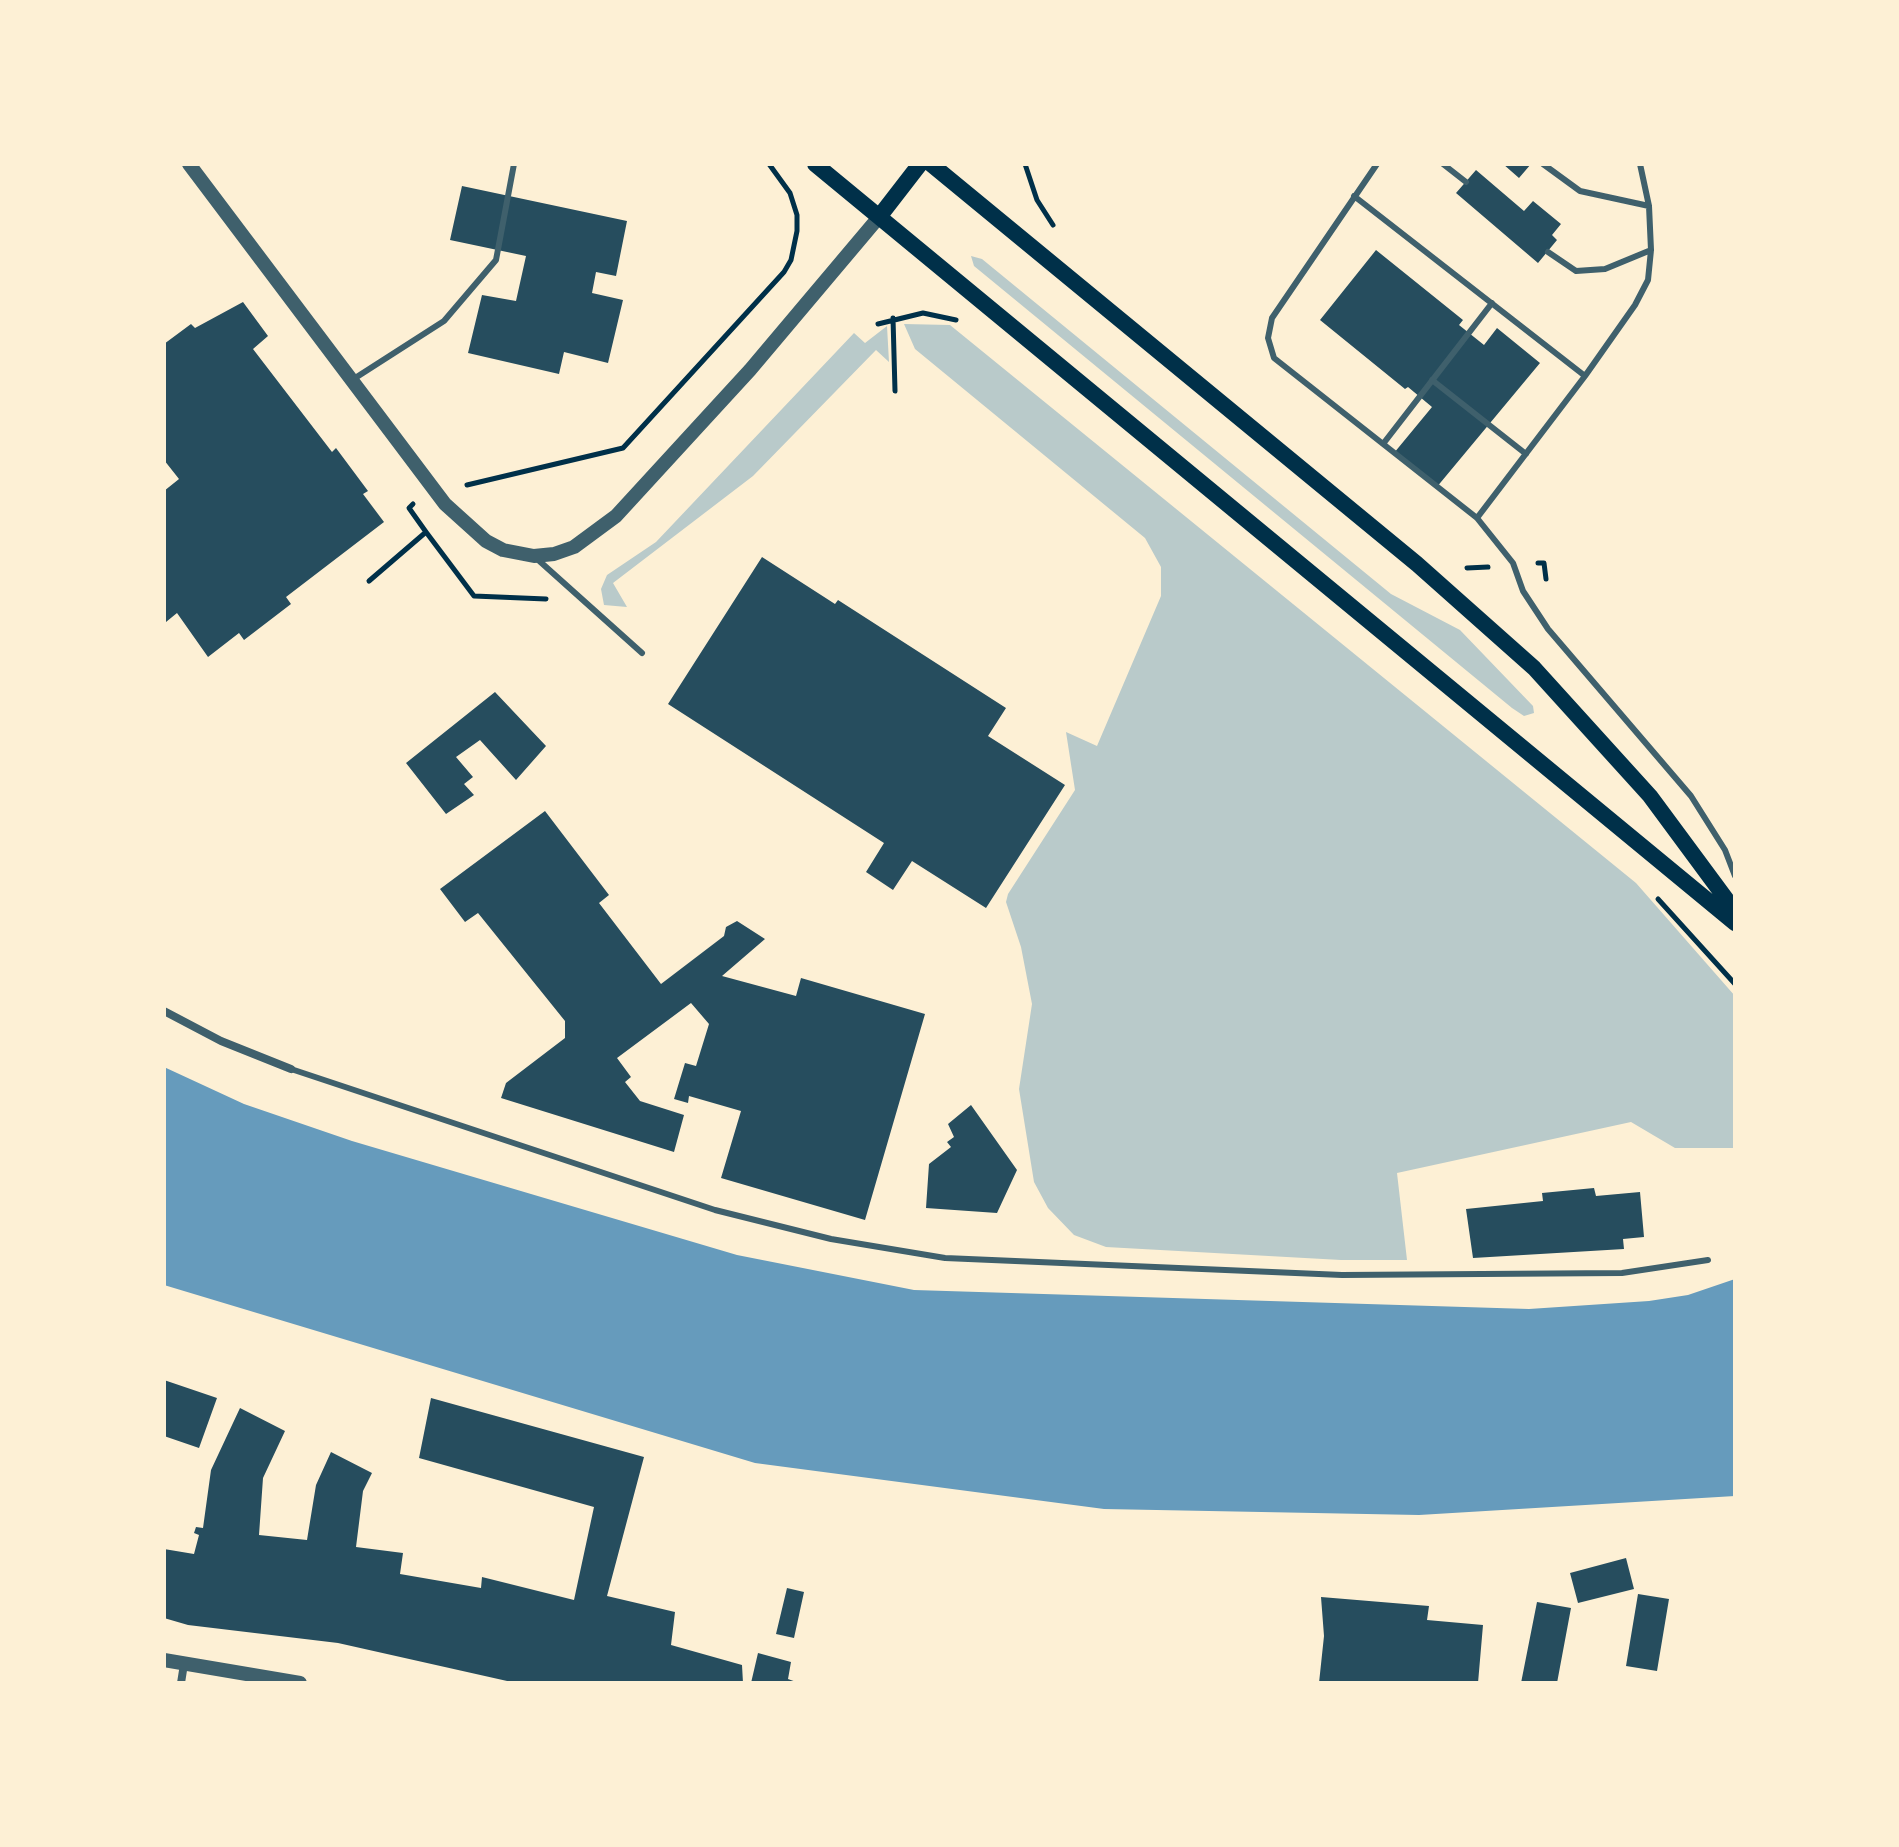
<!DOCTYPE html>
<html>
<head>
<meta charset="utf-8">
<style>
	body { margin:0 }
	#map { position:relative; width:1899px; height:1847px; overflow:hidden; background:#fdf0d5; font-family:"Noto Serif",serif }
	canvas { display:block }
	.frame { position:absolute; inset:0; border:166px solid #fdf0d5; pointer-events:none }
</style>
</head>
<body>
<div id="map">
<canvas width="1899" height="1847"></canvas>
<div class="frame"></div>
</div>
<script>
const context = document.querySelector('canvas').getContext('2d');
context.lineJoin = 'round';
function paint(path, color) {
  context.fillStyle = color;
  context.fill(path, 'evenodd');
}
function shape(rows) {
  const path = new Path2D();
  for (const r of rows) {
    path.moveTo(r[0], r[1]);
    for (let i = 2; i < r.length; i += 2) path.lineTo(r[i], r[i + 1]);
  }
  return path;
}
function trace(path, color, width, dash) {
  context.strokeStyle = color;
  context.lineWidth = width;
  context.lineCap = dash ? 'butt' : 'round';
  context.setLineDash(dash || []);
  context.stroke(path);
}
const green = shape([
	[971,256,982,259,1391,594,1460,630,1533,706,1534,713,1524,716,1512,708,974,266],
	[904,324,950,325,1636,883,1735,996,1735,1148,1675,1148,1631,1122,1397,1173,1407,1260,1341,1260,1106,1247,1074,1235,1048,1208,1034,1182,1019,1089,1032,1004,1021,947,1006,902,1008,894,1075,790,1066,732,1097,746,1161,596,1161,567,1145,538,915,349],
	[887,326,889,362,876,350,753,476,613,583,627,607,604,605,601,589,607,575,656,542,854,333,865,343]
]);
const water = shape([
	[164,1067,244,1104,352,1141,737,1255,914,1290,1529,1309,1649,1301,1688,1295,1735,1279,1735,1496,1419,1515,1104,1509,755,1463,164,1285]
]);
const building = shape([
	[1503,164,1531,164,1519,178],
	[1476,170,1524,211,1533,201,1561,224,1552,235,1557,240,1538,263,1456,193],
	[462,186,627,221,616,276,596,272,592,293,623,300,608,363,564,352,559,374,468,353,482,295,516,301,526,256,450,240],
	[1376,250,1463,320,1459,325,1484,345,1497,328,1540,363,1436,488,1394,453,1432,407,1408,387,1405,389,1320,320],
	[243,302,268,336,253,349,332,452,336,448,368,491,363,494,384,522,286,597,291,604,244,640,239,633,208,657,177,613,166,622,164,619,164,491,179,479,164,460,164,344,191,324,195,328],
	[762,557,835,604,838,600,1006,708,988,736,1065,785,986,908,912,861,893,890,866,872,884,843,668,704],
	[495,692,546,746,516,780,480,740,456,757,473,777,464,784,474,795,446,814,406,763],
	[545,811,609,895,599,903,661,984,724,936,726,927,737,921,765,939,722,976,796,996,801,978,925,1014,865,1220,721,1178,741,1111,689,1096,688,1103,674,1099,685,1063,696,1066,709,1024,691,1003,617,1058,631,1077,625,1082,640,1101,684,1115,674,1152,501,1098,506,1083,565,1038,565,1021,478,913,465,922,440,889],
	[971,1105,1017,1170,997,1213,926,1208,929,1164,951,1147,947,1142,954,1137,948,1124],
	[1594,1188,1596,1196,1640,1192,1644,1237,1623,1239,1624,1249,1473,1258,1466,1209,1543,1201,1542,1193],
	[164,1380,217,1398,199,1448,164,1436],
	[431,1398,644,1457,607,1596,675,1612,671,1645,742,1665,743,1683,516,1683,338,1643,188,1625,164,1618,164,1549,194,1554,199,1535,194,1533,196,1527,203,1528,211,1470,240,1408,285,1431,263,1478,259,1535,307,1540,316,1485,331,1452,372,1473,363,1491,356,1547,403,1553,400,1574,481,1588,482,1577,574,1600,594,1507,419,1458],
	[1626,1558,1634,1589,1578,1603,1570,1573],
	[787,1588,804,1592,794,1638,776,1634],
	[1638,1594,1669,1599,1657,1671,1626,1666],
	[1321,1597,1429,1606,1427,1620,1483,1625,1478,1683,1319,1683,1324,1636],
	[1537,1602,1571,1608,1557,1683,1521,1683],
	[758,1653,791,1662,788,1679,799,1683,751,1683]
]);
const path = shape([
	[1025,164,1037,200,1053,225],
	[893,318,895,391],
	[878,324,923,313,956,320],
	[467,485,623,448,784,272,791,260,797,231,797,215,790,193,769,164],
	[413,504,409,508,426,532],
	[1538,563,1544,563,1546,579],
	[1467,568,1488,567],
	[369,581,426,532,474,596,546,599],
	[1658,899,1735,984]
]);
const service = shape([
	[1377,164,1272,318,1268,338,1274,358,1477,518,1513,563,1523,591,1548,629,1691,796,1725,850,1735,876],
	[1443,164,1466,182],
	[1543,164,1580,191,1649,206],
	[1354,196,1585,376,1635,305,1648,280,1651,250,1649,206,1640,164],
	[1548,252,1576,271,1605,269,1651,250],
	[352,380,444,321,496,260,514,164],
	[1432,380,1526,454],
	[1383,444,1492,303],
	[1477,518,1585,376],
	[536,558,642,653],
	[291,1069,715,1210,831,1239,945,1258,1342,1275,1622,1273,1708,1260]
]);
const minor = shape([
	[164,1011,221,1041,291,1069],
	[181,1683,184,1664]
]);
const tertiary = shape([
	[189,164,445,504,486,541,503,550,534,556,554,554,574,547,616,516,750,370,879,217],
	[164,1660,300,1683]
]);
const secondary = shape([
	[815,164,1735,923],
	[931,164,1417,564,1534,668,1650,796,1735,911],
	[879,217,920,164]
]);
paint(green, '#b9caca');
paint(water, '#669bbc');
paint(building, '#264d5e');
trace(path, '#003049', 5);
trace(service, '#3f606c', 6);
trace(minor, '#3f606c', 8);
trace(tertiary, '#3f606c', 14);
trace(secondary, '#003049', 16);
</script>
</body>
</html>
